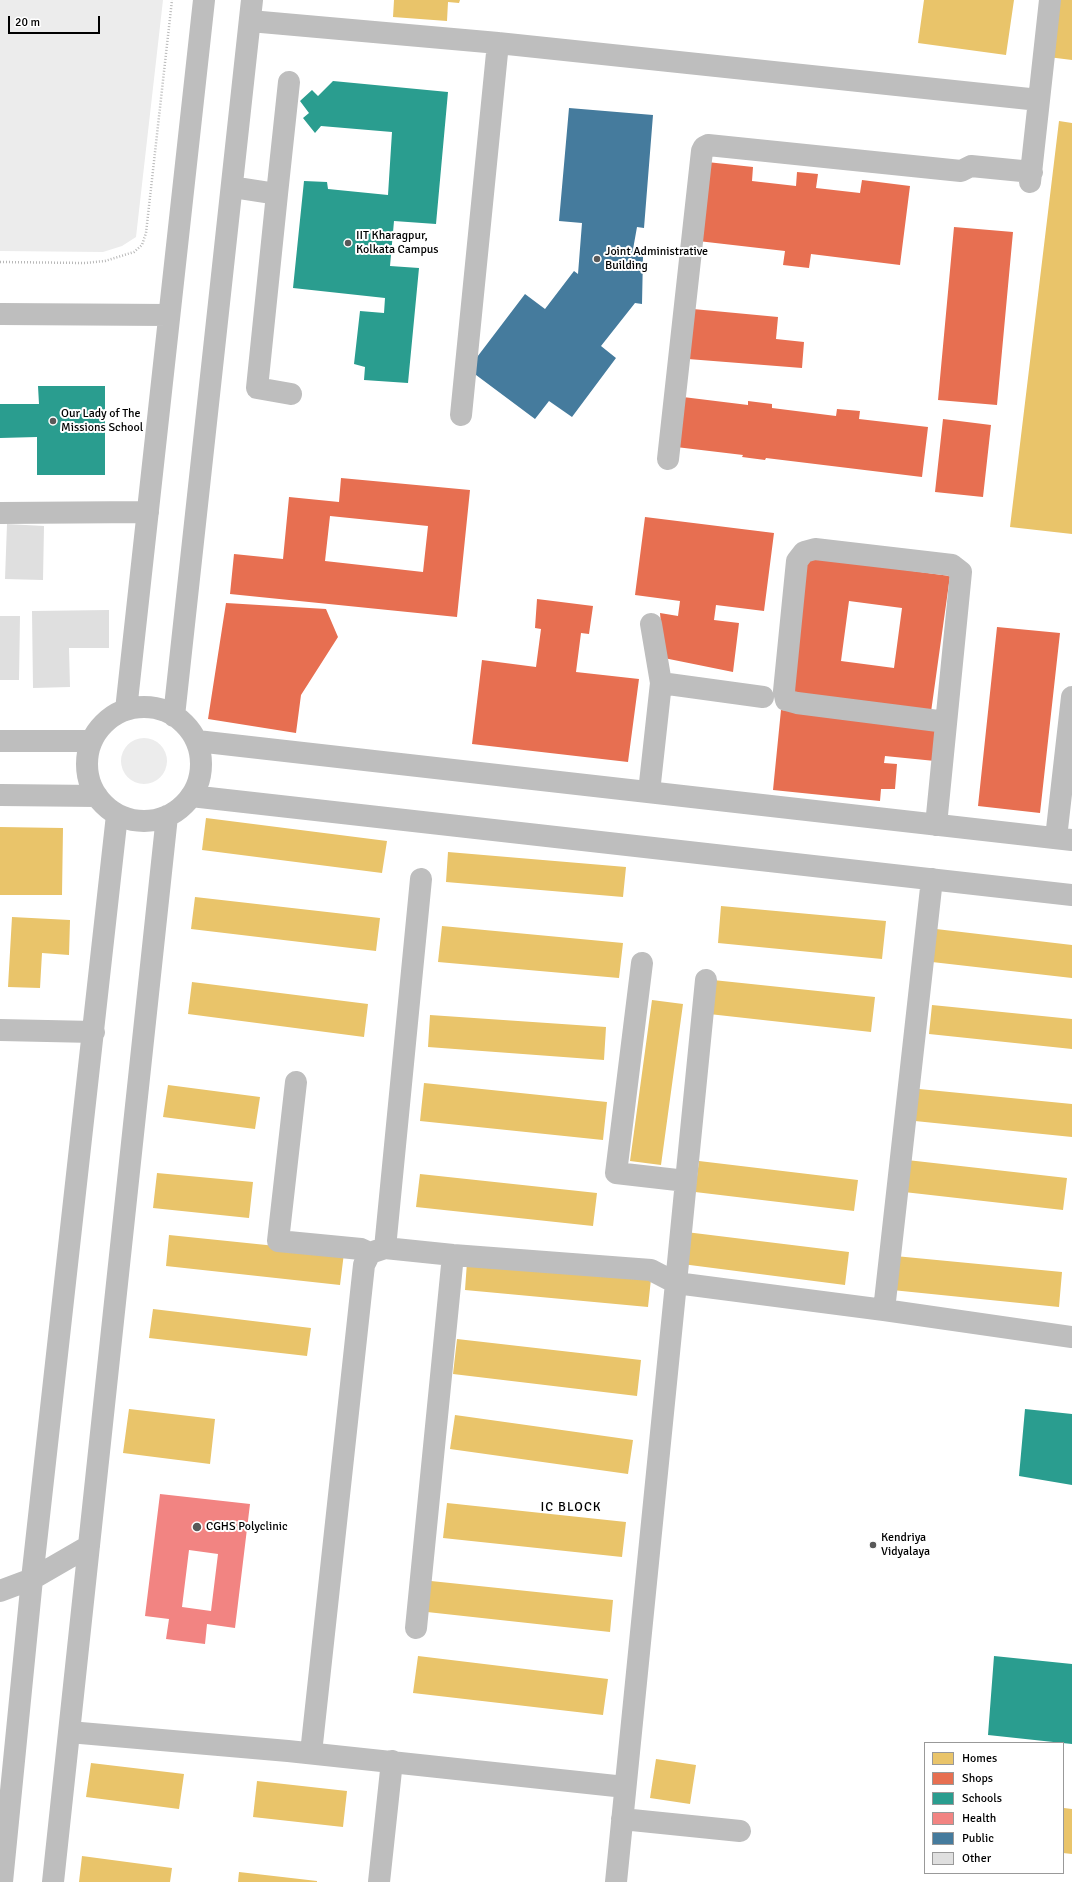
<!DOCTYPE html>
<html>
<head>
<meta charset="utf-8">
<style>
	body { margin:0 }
	#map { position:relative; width:1072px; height:1882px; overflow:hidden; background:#fff; font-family:Signika,sans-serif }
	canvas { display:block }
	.legend { position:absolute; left:924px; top:1742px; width:140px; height:132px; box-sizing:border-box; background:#fff; border:1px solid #999; margin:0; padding:5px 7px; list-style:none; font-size:12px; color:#000 }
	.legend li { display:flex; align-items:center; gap:8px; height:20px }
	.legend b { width:20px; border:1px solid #999 }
	.scale { position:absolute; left:8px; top:16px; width:92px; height:18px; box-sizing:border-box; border:2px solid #000; border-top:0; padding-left:5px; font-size:12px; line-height:14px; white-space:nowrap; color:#000; -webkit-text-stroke:3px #fff; paint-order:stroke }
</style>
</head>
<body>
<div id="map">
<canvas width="1072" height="1882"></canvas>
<ul class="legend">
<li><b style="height:11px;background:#e9c46a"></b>Homes</li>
<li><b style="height:11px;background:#e76f51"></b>Shops</li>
<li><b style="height:11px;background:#2a9d8f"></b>Schools</li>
<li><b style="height:11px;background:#f28482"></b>Health</li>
<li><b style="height:11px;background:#457b9d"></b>Public</li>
<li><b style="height:11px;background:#dfdfdf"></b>Other</li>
</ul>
<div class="scale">20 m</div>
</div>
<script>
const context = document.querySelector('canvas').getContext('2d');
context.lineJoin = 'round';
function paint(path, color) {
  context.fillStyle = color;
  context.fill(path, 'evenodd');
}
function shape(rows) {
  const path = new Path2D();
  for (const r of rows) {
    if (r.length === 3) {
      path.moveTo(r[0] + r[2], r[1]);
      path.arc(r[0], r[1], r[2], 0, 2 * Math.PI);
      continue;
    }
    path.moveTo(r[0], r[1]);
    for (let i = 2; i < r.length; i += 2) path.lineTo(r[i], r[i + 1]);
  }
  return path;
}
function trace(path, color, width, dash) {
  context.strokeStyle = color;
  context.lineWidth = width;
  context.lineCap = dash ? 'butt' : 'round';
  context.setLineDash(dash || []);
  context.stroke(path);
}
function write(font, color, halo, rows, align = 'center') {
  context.font = font + ' Signika,sans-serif';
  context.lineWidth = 4;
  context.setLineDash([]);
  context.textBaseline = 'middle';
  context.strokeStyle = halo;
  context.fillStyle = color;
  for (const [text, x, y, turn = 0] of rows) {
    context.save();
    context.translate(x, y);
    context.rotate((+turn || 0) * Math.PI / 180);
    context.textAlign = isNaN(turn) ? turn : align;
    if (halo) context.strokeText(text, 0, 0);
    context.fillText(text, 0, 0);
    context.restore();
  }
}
const green = shape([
	[0,0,163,0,136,237,122,246,103,252,0,251],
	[144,761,23]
]);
const homes = shape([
	[394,0,460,0,459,3,448,2,447,21,393,17],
	[924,0,1014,0,1006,55,918,43],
	[1056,0,1072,0,1072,60,1048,57],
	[1059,121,1072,123,1072,534,1010,527],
	[206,818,387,841,382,873,202,850],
	[0,827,63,828,62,895,0,895],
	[448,852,626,867,623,897,446,882],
	[195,897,380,918,376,951,191,929],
	[721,906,886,921,882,959,718,943],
	[12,917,70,920,69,955,42,953,40,988,8,987],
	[442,926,623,943,619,978,438,962],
	[936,929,1072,945,1072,978,932,962],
	[713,980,875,997,871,1032,709,1014],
	[192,982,368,1004,364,1037,188,1014],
	[652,1000,683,1004,661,1165,630,1161],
	[932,1005,1072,1019,1072,1049,929,1034],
	[430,1015,606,1027,604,1060,428,1047],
	[424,1083,607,1102,603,1140,420,1121],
	[168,1085,260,1097,255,1129,163,1117],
	[919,1089,1072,1104,1072,1137,915,1121],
	[907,1160,1067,1178,1063,1210,904,1192],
	[699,1161,858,1180,854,1211,695,1192],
	[157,1173,253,1182,249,1218,153,1208],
	[420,1174,597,1193,593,1226,416,1207],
	[686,1232,849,1252,845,1285,682,1264],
	[169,1235,344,1253,340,1285,166,1266],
	[895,1256,1062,1272,1059,1307,892,1290],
	[467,1262,651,1279,648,1307,465,1290],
	[153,1309,311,1328,307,1356,149,1338],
	[457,1339,641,1360,637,1396,453,1374],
	[129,1409,215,1419,210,1464,123,1453],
	[455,1415,633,1440,628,1474,450,1449],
	[447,1503,626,1522,622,1557,443,1538],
	[431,1581,613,1600,610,1632,427,1612],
	[418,1656,608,1679,603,1715,413,1693],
	[656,1759,696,1765,690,1804,650,1798],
	[91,1763,184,1774,179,1809,86,1797],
	[257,1781,347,1791,343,1827,253,1817],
	[1064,1808,1072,1809,1072,1854,1063,1853],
	[82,1856,172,1868,170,1882,79,1882],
	[239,1872,317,1881,317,1882,238,1882]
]);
const shops = shape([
	[707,162,753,167,752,181,796,186,797,172,818,174,816,188,860,193,862,180,910,186,900,265,811,254,809,268,783,265,785,251,698,241],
	[954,227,1013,232,997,405,938,400],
	[693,309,778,317,776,339,804,342,802,368,688,359],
	[683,397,748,405,748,401,772,404,772,408,836,416,837,409,860,411,859,419,928,427,922,477,766,458,765,460,742,457,743,455,676,447],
	[943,419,991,425,983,497,935,492],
	[341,478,470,490,457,617,230,594,234,554,283,559,289,497,339,502],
	[330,516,428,526,423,572,325,561],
	[645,517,774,533,764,611,716,605,714,620,739,623,733,672,664,658,660,613,678,616,680,601,635,595],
	[808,557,950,576,931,712,790,693],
	[849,601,902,608,894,668,841,661],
	[537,599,593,606,589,634,581,633,576,672,639,679,628,762,472,744,482,660,536,667,541,629,535,628],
	[226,603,326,609,338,637,301,695,296,733,208,719],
	[997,627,1060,633,1040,813,978,806],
	[781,710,938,725,935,761,885,756,884,763,897,764,895,789,881,789,880,801,773,790]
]);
const schools = shape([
	[333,81,448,92,436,224,394,221,390,266,419,268,408,383,364,380,365,367,354,364,360,311,384,313,385,298,293,288,304,181,327,182,328,189,388,195,392,132,321,126,315,133,303,118,309,113,300,101,312,90,318,96],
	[38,386,105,386,105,475,37,475,37,437,0,438,0,404,39,404],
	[1025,1409,1072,1414,1072,1485,1019,1476],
	[994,1656,1072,1664,1072,1744,988,1735]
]);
const health = shape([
	[160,1494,250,1504,235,1628,207,1624,205,1644,166,1639,169,1619,145,1616],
	[189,1550,218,1554,211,1611,182,1607]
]);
const public = shape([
	[569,108,653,115,644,228,637,227,632,255,643,256,642,304,635,303,601,346,616,358,572,417,549,401,535,419,468,369,525,294,545,309,574,271,578,274,582,223,559,221]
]);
const building = shape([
	[7,524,44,526,43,580,5,579],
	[109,610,109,648,69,648,70,687,33,688,32,611],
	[0,616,20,616,19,680,0,680]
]);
const path = shape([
	[0,262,85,263,105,261,134,252,142,245,146,233,172,0]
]);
const minor = shape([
	[250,21,498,43,1039,100],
	[1030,182,1050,0],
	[232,187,277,194,257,388,291,394],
	[277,194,289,82],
	[0,314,169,315],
	[461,415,498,43],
	[668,459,702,151,704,147,708,145,961,171,971,166,1032,172],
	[0,513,148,512],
	[661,683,763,697],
	[144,764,57],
	[126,710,204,0],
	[174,716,252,0],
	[0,741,91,741],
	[197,741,1072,840],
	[649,792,661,683,651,624],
	[0,795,97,796],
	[191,796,1072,895],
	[936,825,961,572,952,565,815,549,804,552,797,561,784,691,786,700,797,703,946,722],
	[1056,838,1072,697],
	[0,1030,94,1032],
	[296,1082,278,1241,361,1249,370,1253],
	[686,1181,706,980],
	[385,1248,421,879],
	[884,1310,932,879],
	[0,1591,32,1579,89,1546],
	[416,1628,453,1255],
	[69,1732,288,1751,625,1787],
	[311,1753,364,1265,370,1253,385,1248,453,1255,651,1270,676,1283,686,1181,616,1173,642,963],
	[622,1819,740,1831],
	[2,1882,32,1579,117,815],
	[53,1882,167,816],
	[379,1882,392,1761],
	[616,1882,676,1283,884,1310,1072,1337]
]);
const markers = [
	[348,243,4,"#595959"],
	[597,259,4,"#595959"],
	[53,421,4,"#595959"],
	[197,1527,5,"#595959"],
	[873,1545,4,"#595959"]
];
const poiNames = [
	["IIT Kharagpur,",356,236],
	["Kolkata Campus",356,250],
	["Joint Administrative",605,252],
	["Building",605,266],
	["Our Lady of The",61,414],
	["Missions School",61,428],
	["CGHS Polyclinic",206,1527],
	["Kendriya",881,1538],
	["Vidyalaya",881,1552]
];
const neighbourhoodNames = [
	["IC BLOCK",571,1508]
];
paint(green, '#ececec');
paint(homes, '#e9c46a');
paint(shops, '#e76f51');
paint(schools, '#2a9d8f');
paint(health, '#f28482');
paint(public, '#457b9d');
paint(building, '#dfdfdf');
trace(path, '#b9b9b9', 2.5, [1, 2]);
trace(minor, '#bebebe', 22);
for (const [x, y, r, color] of markers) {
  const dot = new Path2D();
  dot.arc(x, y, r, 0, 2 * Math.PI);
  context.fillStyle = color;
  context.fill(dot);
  trace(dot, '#fff', 1.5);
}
write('12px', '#000', '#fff', poiNames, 'left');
context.letterSpacing = '1px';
write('13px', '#000', '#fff', neighbourhoodNames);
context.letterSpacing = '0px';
</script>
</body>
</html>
